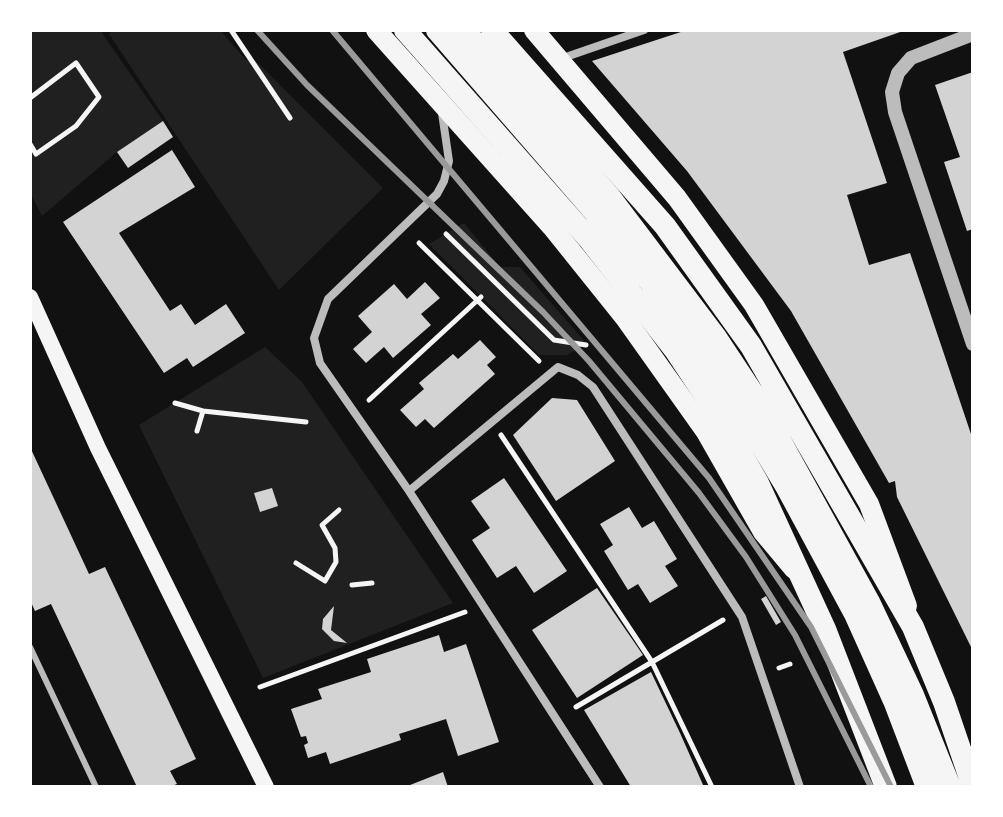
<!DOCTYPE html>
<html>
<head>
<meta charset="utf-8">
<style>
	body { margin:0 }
	#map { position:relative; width:1003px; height:817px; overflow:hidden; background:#111; font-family:"Roboto Condensed",sans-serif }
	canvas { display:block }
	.frame { position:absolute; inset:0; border:32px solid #fff; pointer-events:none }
</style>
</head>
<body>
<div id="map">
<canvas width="1003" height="817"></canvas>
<div class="frame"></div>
</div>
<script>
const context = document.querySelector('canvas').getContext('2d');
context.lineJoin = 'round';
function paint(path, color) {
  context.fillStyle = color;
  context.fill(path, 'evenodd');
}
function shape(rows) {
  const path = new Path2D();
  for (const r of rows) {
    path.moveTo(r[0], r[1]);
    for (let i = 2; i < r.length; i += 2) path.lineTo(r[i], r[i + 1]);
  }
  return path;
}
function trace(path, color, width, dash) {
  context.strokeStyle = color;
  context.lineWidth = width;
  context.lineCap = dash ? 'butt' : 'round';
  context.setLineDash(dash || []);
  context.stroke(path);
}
const green = shape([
	[30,30,100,30,163,121,117,152,42,216,30,192],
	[114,30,220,30,245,59,258,63,383,188,279,290,109,34],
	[464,223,500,267,520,267,587,344,567,355,539,355,429,244],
	[265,347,302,382,453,603,263,678,139,425]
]);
const building = shape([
	[687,30,906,30,843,52,887,183,847,195,869,265,910,253,973,440,973,651,897,497,895,481,889,483,791,311,687,171,592,61],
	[973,72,973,229,967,231,944,162,960,157,935,85],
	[163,121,173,137,128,168,117,152],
	[172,150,195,187,119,233,170,311,181,304,195,325,226,304,245,333,193,367,187,358,164,373,63,222],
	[425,282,440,298,421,314,431,325,393,358,384,347,366,363,353,349,372,332,358,316,394,284,407,299],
	[480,340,496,357,487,365,495,374,434,428,425,419,416,427,400,410,424,389,419,383,453,354,458,359],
	[552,398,577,400,615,461,556,501,513,435],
	[30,447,89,574,105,567,196,759,170,771,177,784,169,787,137,787,51,604,35,611,30,600],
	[504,478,567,571,534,593,516,566,497,578,472,540,490,528,471,501],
	[272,488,278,506,260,512,254,493],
	[629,507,642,528,654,521,677,559,665,566,678,586,650,603,638,584,628,590,604,551,613,545,600,524],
	[597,588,643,655,577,698,532,630],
	[766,596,781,622,776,625,761,599],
	[334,606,331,630,347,643,334,641,322,629,323,619],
	[439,635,444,652,466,644,499,742,458,756,446,719,399,734,401,740,330,764,326,752,308,758,304,745,308,743,306,736,301,737,291,709,322,699,318,689,371,672,367,659],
	[651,672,680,733,704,787,631,787,584,710],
	[443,772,448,787,405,787]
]);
const path = shape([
	[231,30,290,118],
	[30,98,76,63,99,97,76,126,36,154,30,144],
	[446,234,554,340,586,345],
	[419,243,539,361],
	[369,400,481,297],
	[175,403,203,411],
	[197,431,203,411,306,422],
	[501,435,652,662,712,787],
	[296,563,325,581,336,562,335,548,322,525,339,510],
	[352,585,372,583],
	[779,668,790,664],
	[260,687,465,612],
	[576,707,723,620]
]);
const service = shape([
	[30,647,96,787]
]);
const minor = shape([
	[560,59,644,30],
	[442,113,449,161,444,181,437,194,328,299,314,338,320,363,409,491,600,787],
	[409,491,558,367,578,375,593,387,742,617,800,787]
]);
const tertiary = shape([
	[973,34,911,58,898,73,892,92,895,112,973,344]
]);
const secondary = shape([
	[30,297,98,448,266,787]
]);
const primary = shape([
	[376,30,552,227,625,318,706,432,763,532,794,569],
	[534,30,677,198,754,305,869,504,907,606]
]);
const trunk = shape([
	[405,30,589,239,675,350,724,424,758,483,825,629,886,787],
	[437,30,593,210,651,283,743,414,786,486,855,614,895,703,927,787],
	[464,30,609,196,717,339,760,404,869,602,913,695,950,787],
	[492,30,665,226,751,346,913,627,944,702,973,787]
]);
const rail = shape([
	[257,30,307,85,543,312,589,361,699,493,746,557,795,635,871,787],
	[332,30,709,478,811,627,891,787]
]);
paint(green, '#202020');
paint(building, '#d3d3d3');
trace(path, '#f5f5f5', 5);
trace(service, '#bcbcbc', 6);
trace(minor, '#bcbcbc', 8);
trace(tertiary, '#bcbcbc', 14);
trace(secondary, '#f5f5f5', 16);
trace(primary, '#f5f5f5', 20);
trace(trunk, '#f5f5f5', 22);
trace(rail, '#9a9a9a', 6);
</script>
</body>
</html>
